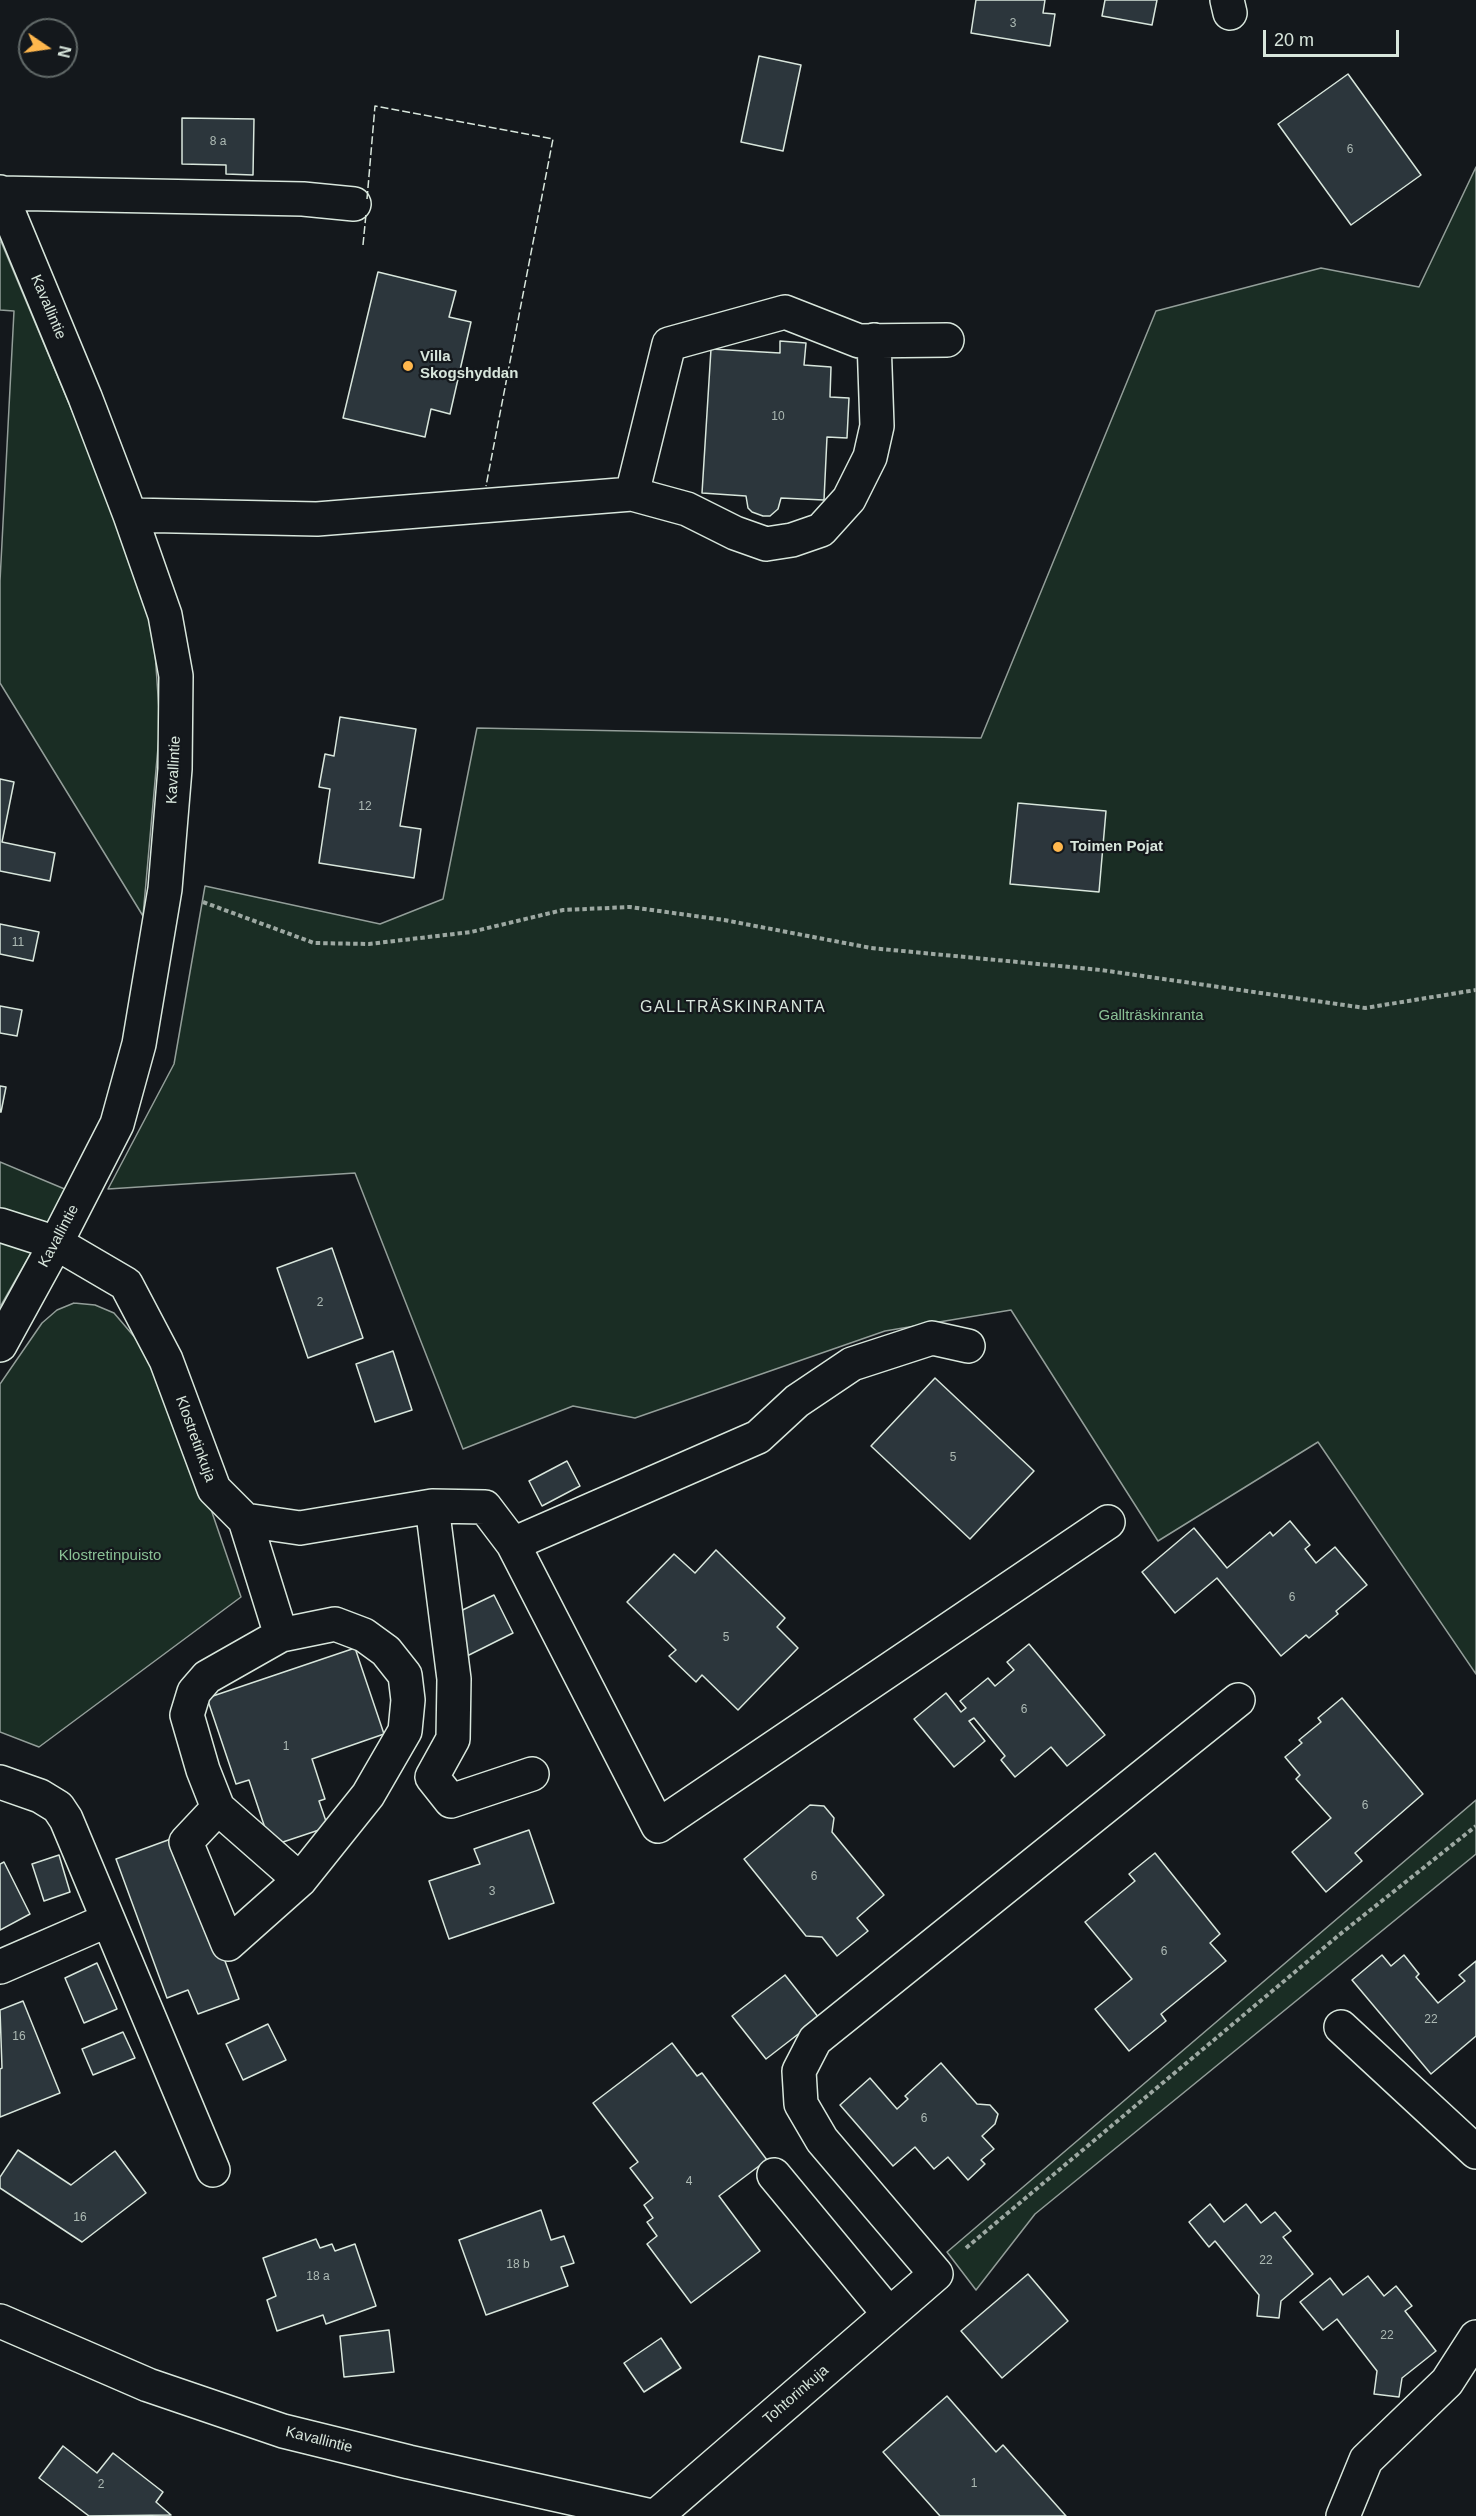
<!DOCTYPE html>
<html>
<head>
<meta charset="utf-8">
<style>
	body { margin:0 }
	#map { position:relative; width:1476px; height:2516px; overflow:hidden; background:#14181c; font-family:Helvetica,sans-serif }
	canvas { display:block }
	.north { position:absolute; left:18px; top:18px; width:60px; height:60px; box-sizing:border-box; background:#14181c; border:2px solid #626a69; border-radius:50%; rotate:103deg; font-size:16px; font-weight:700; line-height:24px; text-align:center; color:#d8e6dc }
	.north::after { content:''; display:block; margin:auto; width:21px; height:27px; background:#ffb74d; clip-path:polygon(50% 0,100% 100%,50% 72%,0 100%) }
	.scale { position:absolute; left:1263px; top:30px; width:136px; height:27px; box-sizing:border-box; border:3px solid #d8e6dc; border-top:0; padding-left:8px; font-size:18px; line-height:21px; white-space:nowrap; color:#d8e6dc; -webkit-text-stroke:4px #14181c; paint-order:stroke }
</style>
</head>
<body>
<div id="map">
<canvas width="1476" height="2516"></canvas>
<div class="north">N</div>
<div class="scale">20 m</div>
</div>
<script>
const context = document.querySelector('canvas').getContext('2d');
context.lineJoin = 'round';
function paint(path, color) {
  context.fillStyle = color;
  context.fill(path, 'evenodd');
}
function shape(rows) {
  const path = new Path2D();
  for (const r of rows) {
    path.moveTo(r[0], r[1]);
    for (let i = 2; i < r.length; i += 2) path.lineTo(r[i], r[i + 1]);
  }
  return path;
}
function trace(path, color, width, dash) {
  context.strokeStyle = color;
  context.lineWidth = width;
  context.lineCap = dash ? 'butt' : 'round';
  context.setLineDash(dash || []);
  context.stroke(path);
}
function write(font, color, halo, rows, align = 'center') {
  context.font = font + ' Helvetica,sans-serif';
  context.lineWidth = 4.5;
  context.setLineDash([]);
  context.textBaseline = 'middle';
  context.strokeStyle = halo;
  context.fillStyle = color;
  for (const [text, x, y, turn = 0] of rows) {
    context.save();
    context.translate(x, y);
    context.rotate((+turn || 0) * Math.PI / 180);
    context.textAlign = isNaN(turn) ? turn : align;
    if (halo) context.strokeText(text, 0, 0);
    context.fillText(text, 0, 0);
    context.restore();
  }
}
const green = shape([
	[1476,167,1476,1674,1318,1442,1158,1541,1011,1310,885,1331,635,1418,573,1406,463,1449,355,1173,108,1189,174,1064,205,886,380,924,443,899,477,728,981,738,1156,311,1321,268,1419,287,1476,167],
	[0,239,125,537,154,637,160,725,143,916,0,683,0,581,14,311,0,310,0,239],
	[0,1162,67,1190,0,1307,0,1162],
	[74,1303,95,1305,114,1313,143,1347,203,1486,241,1597,39,1747,0,1732,0,1384,42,1323,57,1310,74,1303],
	[1476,1800,1476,1854,1035,2214,976,2290,947,2252,1476,1800]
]);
const building = shape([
	[976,0,1045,0,1043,13,1055,14,1050,46,971,33,976,0],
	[1105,0,1157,0,1152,25,1102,16,1105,0],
	[759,56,801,65,783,151,741,142,759,56],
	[1348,74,1421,175,1351,225,1278,124,1348,74],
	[182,118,254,119,253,175,226,174,226,165,182,164,182,118],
	[378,272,456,291,449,317,471,322,450,414,431,409,425,437,343,418,378,272],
	[780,341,806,343,804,365,831,367,830,397,849,398,847,438,827,437,824,500,781,498,778,509,770,516,763,516,752,512,748,508,746,496,702,493,711,349,780,353,780,341],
	[340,717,416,729,400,826,421,829,414,878,319,863,330,789,319,787,325,754,334,756,340,717],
	[0,779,14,782,2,842,55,853,50,881,0,871,0,779],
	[1018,803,1106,811,1099,892,1010,884,1018,803],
	[0,924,39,932,33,961,0,954,0,924],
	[0,1006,22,1010,17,1036,0,1033,0,1006],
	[0,1086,6,1087,1,1112,0,1112,0,1086],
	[332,1248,363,1338,308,1358,277,1268,332,1248],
	[393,1351,412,1410,375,1422,356,1364,393,1351],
	[935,1378,1034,1471,970,1539,871,1446,935,1378],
	[567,1461,580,1486,542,1506,529,1481,567,1461],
	[1290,1521,1310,1545,1305,1549,1316,1563,1335,1547,1367,1585,1336,1611,1338,1614,1309,1638,1306,1635,1281,1656,1217,1578,1175,1613,1142,1572,1194,1528,1227,1568,1270,1532,1273,1536,1290,1521],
	[716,1550,785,1618,777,1627,798,1648,738,1710,702,1675,696,1682,669,1656,676,1650,627,1602,674,1554,695,1573,716,1550],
	[494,1595,513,1633,467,1656,448,1617,494,1595],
	[1029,1644,1105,1735,1067,1766,1051,1747,1015,1777,1001,1760,1005,1756,974,1718,969,1721,985,1741,954,1767,914,1719,946,1693,961,1712,966,1708,960,1701,988,1678,995,1686,1014,1670,1007,1662,1029,1644],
	[355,1648,384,1734,312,1759,325,1799,319,1801,328,1827,271,1846,249,1780,236,1784,207,1698,355,1648],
	[1342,1698,1423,1794,1355,1853,1362,1861,1326,1892,1292,1852,1331,1818,1296,1779,1300,1775,1285,1757,1302,1743,1299,1740,1321,1722,1318,1718,1342,1698],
	[810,1805,824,1806,834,1818,832,1832,884,1895,857,1918,868,1931,837,1956,822,1937,806,1936,744,1859,810,1805],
	[529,1830,554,1903,449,1939,429,1881,480,1864,474,1849,529,1830],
	[179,1836,239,1999,198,2014,188,1990,167,1998,116,1859,179,1836],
	[1155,1853,1220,1934,1210,1943,1226,1961,1161,2014,1166,2021,1129,2051,1095,2009,1132,1979,1085,1922,1135,1881,1129,1874,1155,1853],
	[59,1855,70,1892,44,1901,32,1864,59,1855],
	[4,1862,30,1914,0,1930,0,1864,4,1862],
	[1382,1955,1391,1966,1404,1955,1419,1974,1416,1977,1438,2003,1465,1981,1459,1975,1476,1961,1476,2036,1431,2074,1352,1980,1382,1955],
	[97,1963,117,2009,84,2023,65,1978,97,1963],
	[785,1975,819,2018,766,2059,732,2016,785,1975],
	[23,2001,60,2093,0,2117,0,2069,2,2068,0,2010,23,2001],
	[268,2024,286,2060,243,2080,226,2044,268,2024],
	[123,2032,135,2058,93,2075,82,2049,123,2032],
	[672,2043,697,2076,702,2073,767,2160,719,2196,760,2251,691,2303,647,2244,657,2236,647,2222,653,2218,644,2205,653,2198,630,2168,638,2162,593,2103,672,2043],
	[941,2063,977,2104,990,2105,998,2114,995,2124,982,2136,994,2149,981,2160,985,2164,968,2180,948,2157,934,2169,915,2147,893,2166,840,2105,870,2078,897,2109,908,2099,905,2096,941,2063],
	[18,2150,71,2185,115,2151,146,2193,82,2242,0,2188,0,2177,18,2150],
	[1210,2204,1224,2222,1246,2204,1261,2223,1275,2212,1291,2231,1283,2237,1313,2274,1281,2301,1279,2318,1257,2316,1259,2295,1215,2241,1209,2247,1189,2222,1210,2204],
	[541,2210,551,2240,564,2236,574,2263,561,2267,568,2286,486,2315,459,2240,541,2210],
	[316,2239,320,2248,332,2244,335,2251,355,2244,376,2306,326,2324,323,2315,277,2331,267,2300,276,2296,263,2258,316,2239],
	[1028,2274,1068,2321,1002,2378,961,2331,1028,2274],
	[1368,2276,1384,2296,1396,2286,1412,2306,1405,2311,1436,2351,1402,2378,1399,2397,1374,2394,1377,2371,1337,2319,1323,2330,1300,2302,1330,2278,1343,2295,1368,2276],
	[389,2330,394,2372,344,2377,340,2336,389,2330],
	[661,2338,681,2368,644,2392,624,2363,661,2338],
	[947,2396,996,2452,1003,2445,1066,2516,940,2516,883,2452,947,2396],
	[63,2446,97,2473,113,2453,163,2492,156,2502,171,2515,89,2516,39,2478,63,2446]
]);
const path = shape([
	[203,902,314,943,369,944,471,932,563,910,630,907,724,920,871,948,1101,970,1365,1008,1476,990],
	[966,2248,1339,1935,1476,1826]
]);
const minor = shape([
	[1227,0,1230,13],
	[0,192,85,397,130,515,165,615,176,676,175,769,165,889,139,1044,117,1124,56,1243,0,1345],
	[0,193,303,199,354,204],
	[632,494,669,344,785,312,859,341,947,340],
	[130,515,317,519,632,494,687,509,735,533,766,544,792,540,821,530,849,499,870,457,877,426,874,340],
	[0,1225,56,1243,126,1284,166,1360,214,1489,245,1520,300,1528,432,1506,485,1507,513,1544,658,1826,1108,1522],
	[432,1506,454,1679,453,1739,432,1777,451,1801,532,1774],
	[245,1520,281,1635],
	[513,1544,758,1437,797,1401,852,1364,932,1338,968,1346],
	[0,1782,40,1796,58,1807,66,1819,213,2170],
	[218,1808,186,1842,228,1944,300,1880,368,1795,405,1731,408,1700,405,1675,386,1651,364,1635,335,1624,281,1635,207,1677,194,1692,187,1715,203,1770,218,1808,300,1880],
	[0,1967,108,1920],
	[1341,2027,1476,2152],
	[774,2175,889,2314],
	[0,2321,148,2385,283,2431,409,2462,652,2516],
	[656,2516,936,2274,822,2140,801,2104,799,2071,815,2040,1238,1700],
	[1343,2516,1366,2460,1447,2382,1476,2337]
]);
const fence = shape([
	[367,199,375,106,553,139,486,486],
	[363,245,366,214]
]);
const markers = [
	[408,366,6,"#ffb74d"],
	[1058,847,6,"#ffb74d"]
];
const numberNames = [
	["3",1013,24],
	["8 a",218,142],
	["6",1350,150],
	["10",778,417],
	["12",365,807],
	["11",18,943],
	["2",320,1303],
	["5",953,1458],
	["6",1292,1598],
	["5",726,1638],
	["6",1024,1710],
	["1",286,1747],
	["6",1365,1806],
	["6",814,1877],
	["3",492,1892],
	["6",1164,1952],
	["22",1431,2020],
	["16",19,2037],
	["6",924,2119],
	["4",689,2182],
	["16",80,2218],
	["22",1266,2261],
	["18 b",518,2265],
	["18 a",318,2277],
	["22",1387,2336],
	["1",974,2484],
	["2",101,2485]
];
const streetNames = [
	["Kavallintie",48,307,67],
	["Kavallintie",174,770,-87],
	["Kavallintie",59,1236,-62],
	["Klostretinkuja",195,1439,70],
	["Tohtorinkuja",796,2395,-41],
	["Kavallintie",319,2440,14]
];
const poiNames = [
	["Villa",420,357],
	["Skogshyddan",420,374],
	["Toimen Pojat",1070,847]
];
const parkNames = [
	["Gallträskinranta",1151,1016],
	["Klostretinpuisto",110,1556]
];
const neighbourhoodNames = [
	["GALLTRÄSKINRANTA",733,1008]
];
paint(green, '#1a2d24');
trace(green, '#939e99', 1.5);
paint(building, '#2c363c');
trace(building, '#d8e6dc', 1.5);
trace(minor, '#d8e6dc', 36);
trace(path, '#9da8a2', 4, [4.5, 3]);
trace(minor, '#14181c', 33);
trace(fence, '#d8e6dc', 1.5, [8, 3]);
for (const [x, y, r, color] of markers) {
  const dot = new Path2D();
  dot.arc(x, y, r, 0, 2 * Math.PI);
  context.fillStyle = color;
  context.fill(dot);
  trace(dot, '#14181c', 2);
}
write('12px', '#adbab4', null, numberNames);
write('15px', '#d8e6dc', '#14181c', streetNames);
write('bold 15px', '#d8e6dc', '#14181c', poiNames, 'left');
write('15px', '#8ac095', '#14181c', parkNames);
context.letterSpacing = '1.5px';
write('16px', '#d8e6dc', '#14181c', neighbourhoodNames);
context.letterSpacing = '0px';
</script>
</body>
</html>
